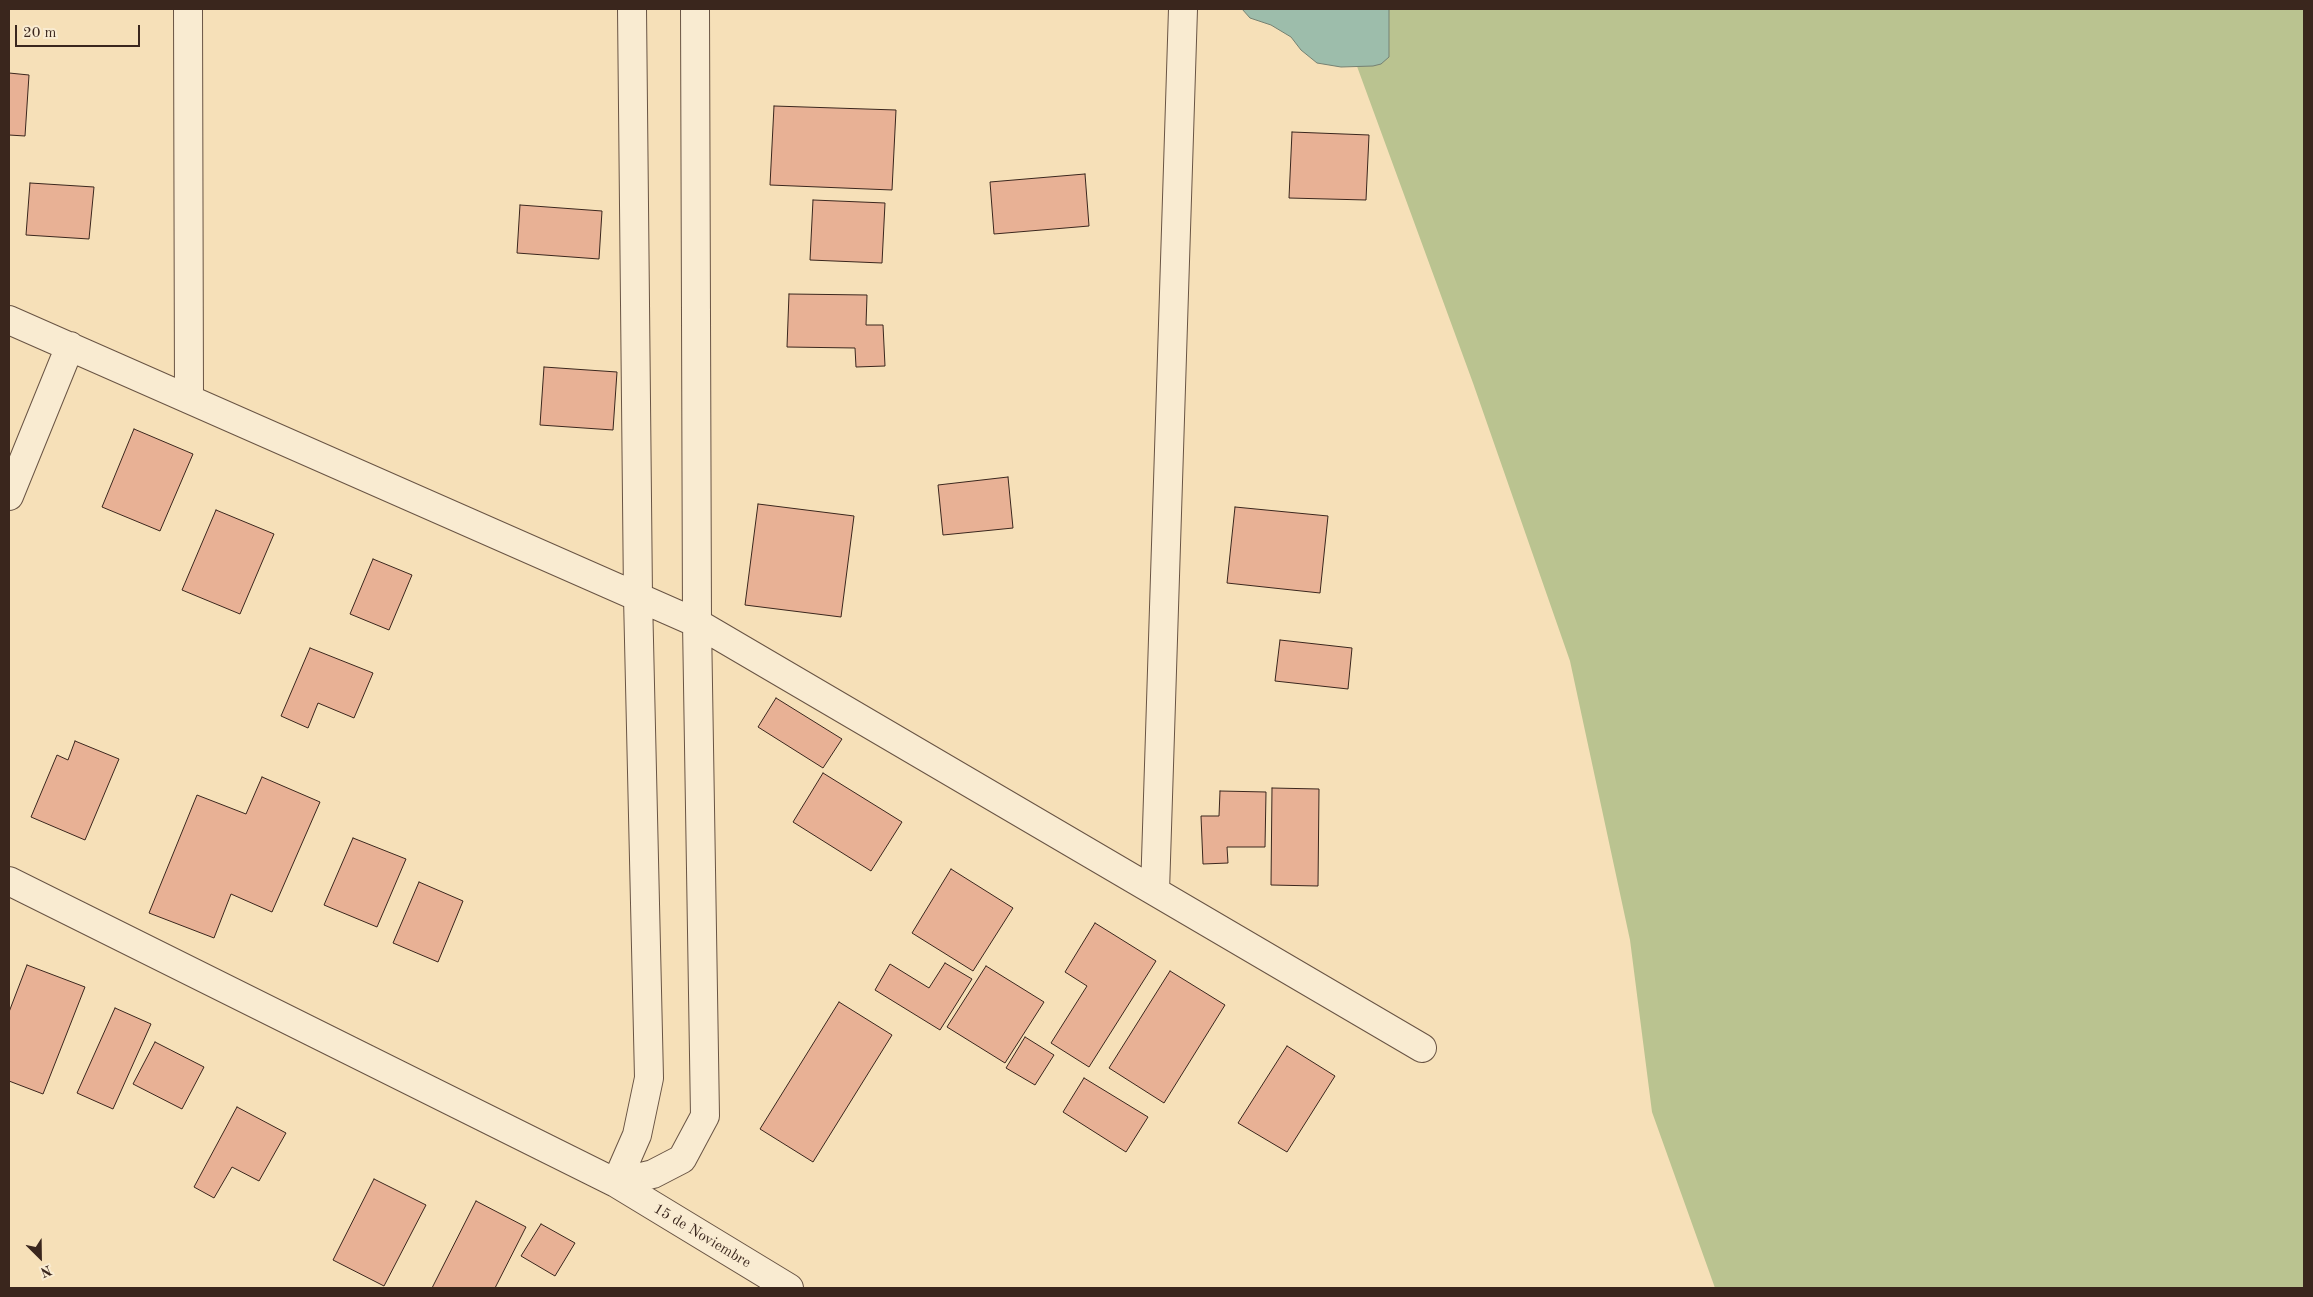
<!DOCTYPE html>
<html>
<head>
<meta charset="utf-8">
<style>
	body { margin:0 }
	#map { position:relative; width:2313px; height:1297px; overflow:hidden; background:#f6e0b8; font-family:"Old Standard TT",serif }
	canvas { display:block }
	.frame { position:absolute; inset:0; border:10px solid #3a261d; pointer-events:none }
	.north { position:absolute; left:15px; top:1232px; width:50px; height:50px; -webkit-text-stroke:4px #f9ebd1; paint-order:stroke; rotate:157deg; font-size:14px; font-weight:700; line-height:20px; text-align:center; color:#3a261d }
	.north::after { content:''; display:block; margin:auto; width:18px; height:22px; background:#3a261d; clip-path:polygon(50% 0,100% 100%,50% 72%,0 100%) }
	.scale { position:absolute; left:15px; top:25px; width:125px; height:22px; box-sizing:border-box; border:2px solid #3a261d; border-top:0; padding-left:6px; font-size:15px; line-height:18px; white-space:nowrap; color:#3a261d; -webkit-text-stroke:4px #f9ebd1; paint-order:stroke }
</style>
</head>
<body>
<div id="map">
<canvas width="2313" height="1297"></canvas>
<div class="frame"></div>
<div class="north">N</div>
<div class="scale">20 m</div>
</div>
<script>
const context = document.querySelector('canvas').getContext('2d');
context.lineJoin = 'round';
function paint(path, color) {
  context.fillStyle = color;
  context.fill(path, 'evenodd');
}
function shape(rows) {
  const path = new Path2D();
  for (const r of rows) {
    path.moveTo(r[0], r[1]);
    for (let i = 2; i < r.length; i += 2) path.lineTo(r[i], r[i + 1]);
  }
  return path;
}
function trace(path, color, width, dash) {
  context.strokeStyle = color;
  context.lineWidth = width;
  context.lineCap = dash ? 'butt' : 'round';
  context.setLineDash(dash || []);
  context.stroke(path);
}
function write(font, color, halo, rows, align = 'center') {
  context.font = font + ' "Old Standard TT",serif';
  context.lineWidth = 4;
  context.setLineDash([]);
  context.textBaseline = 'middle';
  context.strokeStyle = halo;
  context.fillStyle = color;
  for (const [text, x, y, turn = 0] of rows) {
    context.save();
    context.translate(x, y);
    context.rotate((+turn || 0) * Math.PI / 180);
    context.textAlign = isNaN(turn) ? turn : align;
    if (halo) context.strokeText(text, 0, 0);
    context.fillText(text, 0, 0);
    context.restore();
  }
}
const green = shape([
	[1336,9,2304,9,2304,1288,1715,1288,1652,1112,1630,940,1570,661,1473,383]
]);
const water = shape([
	[1242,9,1389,9,1389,57,1381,64,1373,66,1341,67,1317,63,1301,50,1291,37,1271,25,1250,18,1242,9]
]);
const building = shape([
	[9,73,29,75,25,136,9,135,9,73],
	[774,106,896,110,892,190,770,185,774,106],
	[1292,132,1369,135,1366,200,1289,198,1292,132],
	[1085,174,1089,226,994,234,990,182,1085,174],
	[30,183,94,187,89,239,26,235,30,183],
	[813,200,885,203,882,263,810,260,813,200],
	[520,205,602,211,599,259,517,253,520,205],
	[789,294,867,295,866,325,883,325,885,366,856,367,855,348,787,347,789,294],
	[544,367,617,372,613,430,540,425,544,367],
	[134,429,193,454,160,531,102,507,134,429],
	[1008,477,1013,528,943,535,938,485,1008,477],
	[758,504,854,516,841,617,745,605,758,504],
	[1235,507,1328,516,1320,593,1227,583,1235,507],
	[216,510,274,534,240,614,182,590,216,510],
	[373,559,412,575,389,630,350,614,373,559],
	[1280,640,1352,648,1348,689,1275,681,1280,640],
	[310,648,373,673,354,718,318,703,308,728,281,716,310,648],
	[776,698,842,739,823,768,758,727,776,698],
	[75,741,119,759,85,840,31,817,57,755,68,760,75,741],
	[823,773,902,822,871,871,793,822,823,773],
	[262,777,320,802,272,912,231,894,214,938,149,913,197,795,246,814,262,777],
	[1272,788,1319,789,1318,886,1271,885,1272,788],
	[1220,791,1266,792,1265,847,1227,847,1228,863,1203,864,1201,816,1219,816,1220,791],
	[353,838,406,859,377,927,324,905,353,838],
	[951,869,1013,908,973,971,912,933,951,869],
	[419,882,463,901,438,962,393,943,419,882],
	[1095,923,1156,961,1089,1067,1051,1043,1087,986,1065,972,1095,923],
	[945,963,972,979,940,1030,875,990,890,964,929,988,945,963],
	[27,965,85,987,43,1094,9,1081,9,1012,27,965],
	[986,966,1044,1002,1005,1063,947,1027,986,966],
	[1170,971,1225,1005,1164,1103,1109,1068,1170,971],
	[839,1002,892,1035,813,1162,760,1129,839,1002],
	[115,1008,151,1024,113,1109,77,1093,115,1008],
	[1025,1037,1054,1055,1035,1085,1006,1068,1025,1037],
	[155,1042,204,1067,182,1109,133,1084,155,1042],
	[1287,1046,1335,1076,1287,1152,1238,1123,1287,1046],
	[1084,1078,1148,1117,1126,1152,1063,1112,1084,1078],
	[237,1107,286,1133,259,1181,232,1167,214,1198,194,1187,237,1107],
	[374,1179,426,1205,384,1286,333,1260,374,1179],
	[476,1201,526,1227,495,1288,432,1288,476,1201],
	[541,1224,575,1243,555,1276,521,1256,541,1224]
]);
const minor = shape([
	[188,9,189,399],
	[9,320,697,623,1422,1048],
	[9,496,70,346],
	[9,881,616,1183,789,1288],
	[1155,891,1183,9],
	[616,1183,653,1174,682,1159,705,1116,697,623,695,9],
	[616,1183,637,1135,649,1078,638,597,632,9]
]);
const streetNames = [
	["15 de Noviembre",702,1236,31]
];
paint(green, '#bac390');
paint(water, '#9dbdab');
trace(water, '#758172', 1);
paint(building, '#e8b195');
trace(building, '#3a261d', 1);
trace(minor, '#695444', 30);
trace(minor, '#f9ebd1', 28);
write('15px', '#3a261d', '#f9ebd1', streetNames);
</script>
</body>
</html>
